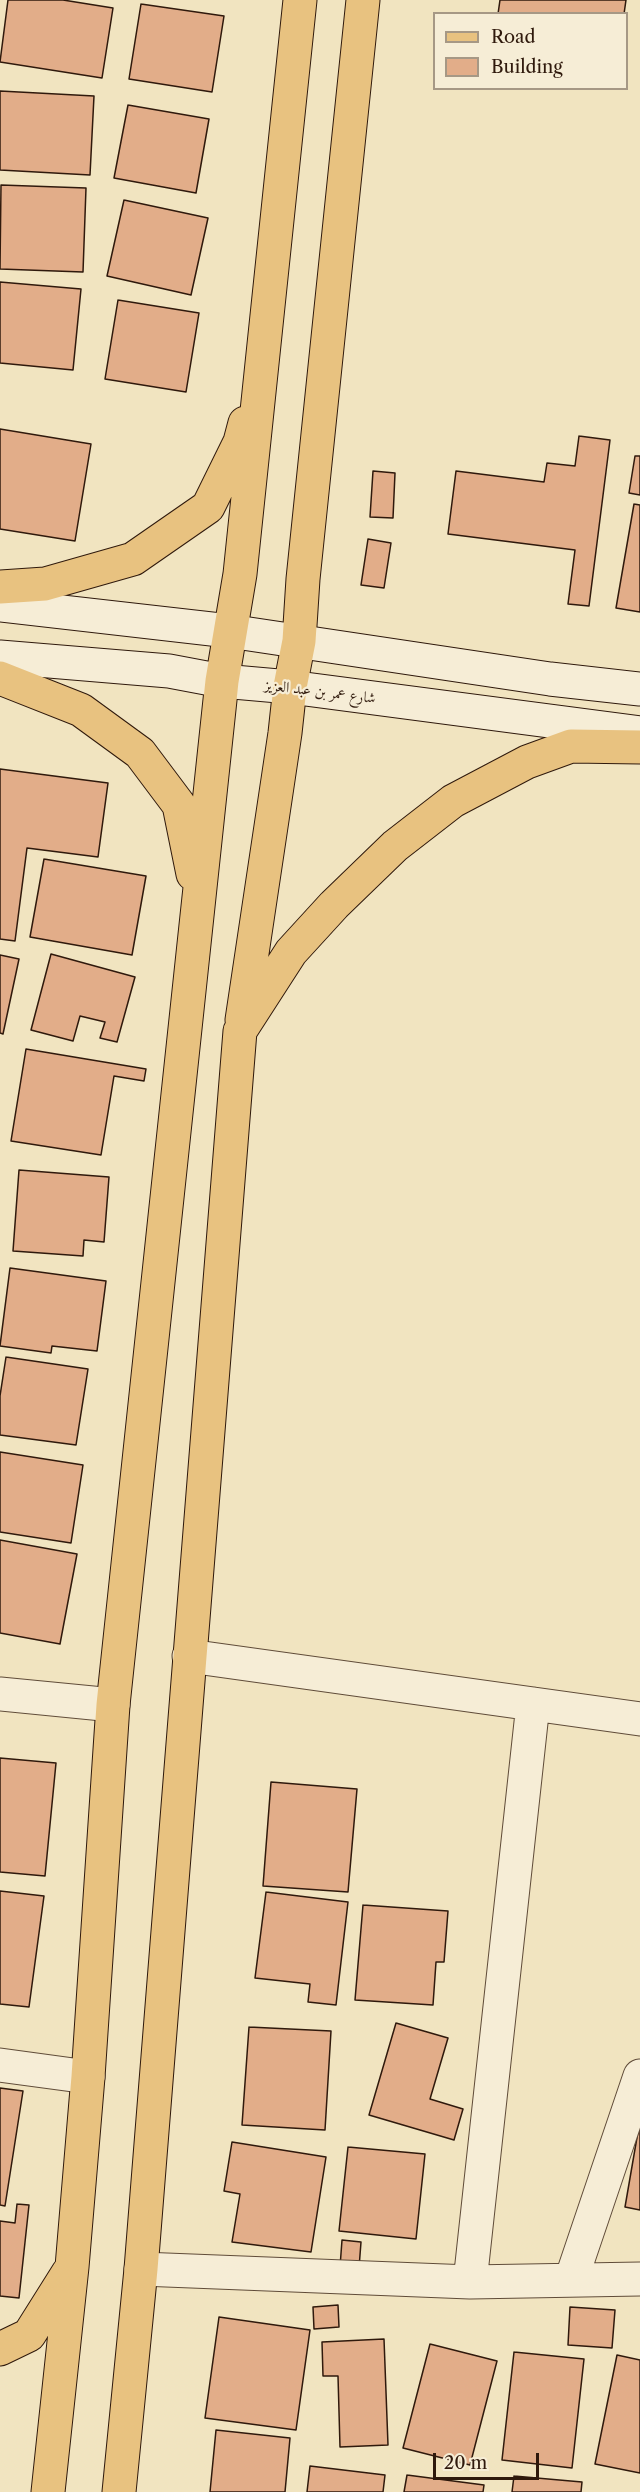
<!DOCTYPE html>
<html>
<head>
<meta charset="utf-8">
<style>
	body { margin:0 }
	#map { position:relative; width:640px; height:2492px; overflow:hidden; background:#f1e4c0; font-family:"Libre Caslon Text",serif }
	canvas { display:block }
	.legend { position:absolute; left:433px; top:12px; width:195px; height:78px; box-sizing:border-box; background:#f6edd6; border:2px solid #a69885; margin:0; padding:8px 10px; list-style:none; font-size:18px; color:#2f190c }
	.legend li { display:flex; align-items:center; gap:12px; height:30px }
	.legend b { width:30px; border:2px solid #a69885 }
	.scale { position:absolute; left:433px; top:2453px; width:106px; height:27px; box-sizing:border-box; border:3px solid #2f190c; border-top:0; padding-left:8px; font-size:18px; line-height:21px; white-space:nowrap; color:#2f190c; -webkit-text-stroke:4px #f6edd6; paint-order:stroke }
</style>
</head>
<body>
<div id="map">
<canvas width="640" height="2492"></canvas>
<ul class="legend">
<li><b style="height:8px;background:#e8c280"></b>Road</li>
<li><b style="height:16px;background:#e2ad89"></b>Building</li>
</ul>
<div class="scale">20 m</div>
</div>
<script>
const context = document.querySelector('canvas').getContext('2d');
context.lineJoin = 'round';
function paint(path, color) {
  context.fillStyle = color;
  context.fill(path, 'evenodd');
}
function shape(rows) {
  const path = new Path2D();
  for (const r of rows) {
    path.moveTo(r[0], r[1]);
    for (let i = 2; i < r.length; i += 2) path.lineTo(r[i], r[i + 1]);
  }
  return path;
}
function trace(path, color, width, dash) {
  context.strokeStyle = color;
  context.lineWidth = width;
  context.lineCap = dash ? 'butt' : 'round';
  context.setLineDash(dash || []);
  context.stroke(path);
}
function write(font, color, halo, rows, align = 'center') {
  context.font = font + ' "Libre Caslon Text",Amiri,serif';
  context.lineWidth = 4.5;
  context.setLineDash([]);
  context.textBaseline = 'middle';
  context.strokeStyle = halo;
  context.fillStyle = color;
  for (const [text, x, y, turn = 0] of rows) {
    context.save();
    context.translate(x, y);
    context.rotate((+turn || 0) * Math.PI / 180);
    context.textAlign = isNaN(turn) ? turn : align;
    if (halo) context.strokeText(text, 0, 0);
    context.fillText(text, 0, 0);
    context.restore();
  }
}
const building = shape([
	[8,0,63,0,113,8,102,78,0,62,8,0],
	[500,0,626,0,624,14,498,14,500,0],
	[141,4,224,16,212,92,129,79,141,4],
	[0,91,94,96,90,175,0,170,0,91],
	[128,105,209,119,196,193,114,178,128,105],
	[1,185,86,188,83,272,0,269,1,185],
	[124,200,208,218,191,295,107,276,124,200],
	[0,282,81,289,73,370,0,363,0,282],
	[118,300,199,313,186,392,105,379,118,300],
	[0,429,91,444,75,541,0,529,0,429],
	[579,436,610,440,589,606,568,604,575,550,448,534,456,471,544,482,547,463,575,466,579,436],
	[635,456,640,456,640,495,629,493,635,456],
	[373,471,395,473,393,518,370,517,373,471],
	[634,504,640,505,640,612,616,608,634,504],
	[368,539,391,543,384,588,361,585,368,539],
	[0,769,108,783,98,857,27,848,15,941,0,939,0,769],
	[44,859,146,876,132,955,30,937,44,859],
	[51,954,135,977,117,1042,100,1038,105,1022,80,1016,73,1041,31,1030,51,954],
	[0,955,19,959,3,1034,0,1033,0,955],
	[26,1049,146,1069,144,1081,114,1076,101,1155,11,1141,26,1049],
	[19,1170,109,1177,104,1242,84,1240,83,1256,13,1251,19,1170],
	[10,1268,106,1281,97,1351,52,1346,51,1353,0,1346,10,1268],
	[6,1357,88,1369,76,1445,0,1435,0,1396,6,1357],
	[0,1452,83,1465,71,1543,0,1532,0,1452],
	[0,1540,77,1554,60,1644,0,1633,0,1540],
	[0,1758,56,1763,45,1876,0,1872,0,1758],
	[271,1782,357,1789,348,1892,263,1886,271,1782],
	[0,1891,44,1896,29,2007,0,2004,0,1891],
	[266,1892,348,1902,336,2005,308,2002,310,1984,255,1978,266,1892],
	[363,1905,448,1911,444,1962,436,1962,433,2005,355,2000,363,1905],
	[396,2023,448,2038,430,2099,463,2109,454,2140,369,2115,396,2023],
	[249,2027,331,2031,325,2130,242,2125,249,2027],
	[0,2088,23,2091,5,2206,0,2205,0,2088],
	[640,2120,640,2210,625,2207,640,2120],
	[232,2142,326,2157,311,2252,232,2242,240,2194,224,2191,232,2142],
	[348,2147,425,2154,416,2239,339,2231,348,2147],
	[17,2204,29,2205,19,2298,0,2296,0,2221,15,2223,17,2204],
	[342,2240,361,2242,359,2268,340,2267,342,2240],
	[338,2305,339,2327,314,2329,313,2307,338,2305],
	[570,2307,615,2310,612,2348,568,2345,570,2307],
	[219,2317,310,2330,296,2430,205,2418,219,2317],
	[384,2339,388,2445,340,2447,338,2376,323,2376,322,2342,384,2339],
	[430,2344,497,2361,470,2465,403,2448,430,2344],
	[514,2352,584,2359,572,2468,502,2460,514,2352],
	[617,2355,640,2360,640,2473,595,2464,617,2355],
	[216,2430,290,2438,285,2492,210,2492,216,2430],
	[310,2466,385,2475,383,2492,307,2492,310,2466],
	[407,2475,484,2485,483,2492,404,2492,407,2475],
	[514,2476,582,2482,581,2492,512,2492,514,2476]
]);
const minor = shape([
	[189,1656,640,1719],
	[0,1694,113,1705],
	[0,2065,88,2077],
	[141,2269,470,2282,640,2279],
	[571,2280,640,2076],
	[470,2282,533,1704]
]);
const secondary = shape([
	[0,605,229,631,550,679,640,689],
	[0,657,169,671,222,681,290,687,640,733]
]);
const primary = shape([
	[0,587,45,584,133,559,208,507,240,442,245,423],
	[0,678,81,710,140,753,179,805,193,874],
	[242,1020,285,733,290,687,299,641,303,579,363,0],
	[0,2349,29,2335,68,2273],
	[48,2492,72,2267,88,2077,113,1705,222,681,240,574,300,0],
	[119,2492,141,2269,240,1031,291,952,334,905,395,846,453,801,527,762,571,746,640,747]
]);
const streetNames = [
	["شارع عمر بن عبد العزيز",320,692,7]
];
paint(building, '#e2ad89');
trace(building, '#2f190c', 1.5);
trace(minor, '#604c39', 35);
trace(secondary, '#2f190c', 35);
trace(primary, '#2f190c', 35);
trace(minor, '#f6edd6', 33);
trace(secondary, '#f6edd6', 33);
trace(primary, '#e8c280', 33);
write('15px', '#2f190c', '#f6edd6', streetNames);
</script>
</body>
</html>
